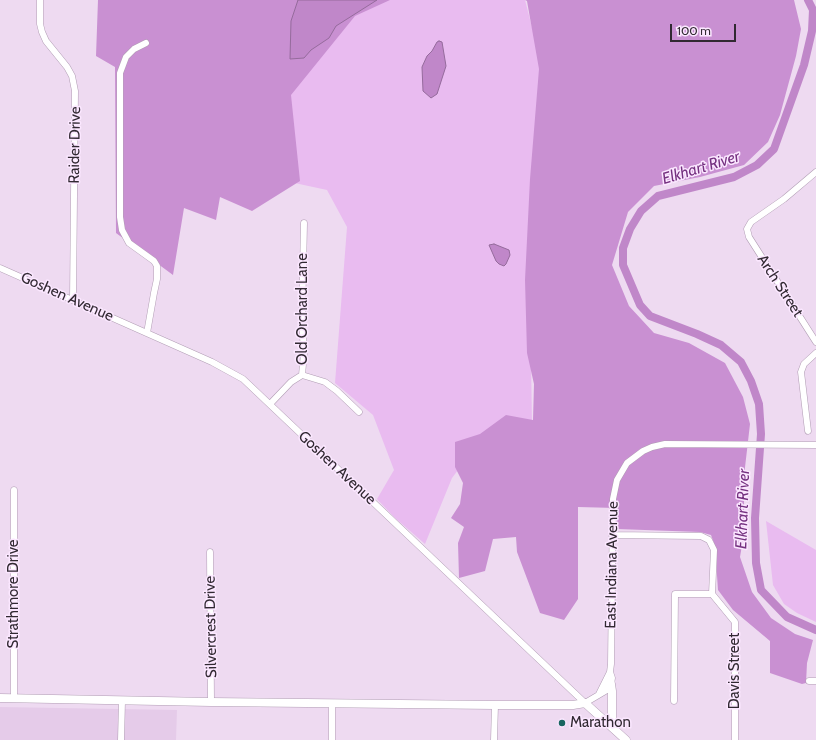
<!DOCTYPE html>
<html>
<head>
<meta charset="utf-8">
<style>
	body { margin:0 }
	#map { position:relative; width:816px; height:740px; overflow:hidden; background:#eedaf1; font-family:Cabin,sans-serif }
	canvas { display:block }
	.scale { position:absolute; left:670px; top:24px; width:66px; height:18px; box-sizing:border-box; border:2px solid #312932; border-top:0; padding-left:5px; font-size:12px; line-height:14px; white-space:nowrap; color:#312932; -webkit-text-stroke:3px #fbe7ff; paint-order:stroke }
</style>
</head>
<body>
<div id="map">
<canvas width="816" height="740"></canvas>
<div class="scale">100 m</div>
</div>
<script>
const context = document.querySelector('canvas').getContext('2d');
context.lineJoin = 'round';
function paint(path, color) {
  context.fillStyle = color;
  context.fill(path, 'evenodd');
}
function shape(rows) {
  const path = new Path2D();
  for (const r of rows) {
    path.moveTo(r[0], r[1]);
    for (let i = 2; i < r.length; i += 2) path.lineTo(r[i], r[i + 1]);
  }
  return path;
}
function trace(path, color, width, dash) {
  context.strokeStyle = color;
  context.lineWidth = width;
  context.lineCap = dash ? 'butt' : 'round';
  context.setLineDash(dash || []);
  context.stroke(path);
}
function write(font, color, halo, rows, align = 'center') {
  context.font = font + ' Cabin,sans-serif';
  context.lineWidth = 3;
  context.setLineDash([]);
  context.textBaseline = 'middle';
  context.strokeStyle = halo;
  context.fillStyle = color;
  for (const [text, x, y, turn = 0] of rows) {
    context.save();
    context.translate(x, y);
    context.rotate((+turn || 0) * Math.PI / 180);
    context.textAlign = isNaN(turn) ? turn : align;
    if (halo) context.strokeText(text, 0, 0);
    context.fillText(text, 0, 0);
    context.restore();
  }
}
const built = shape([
	[0,707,177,710,176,740,0,740]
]);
const green = shape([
	[323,0,525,0,544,74,530,296,532,425,479,442,452,478,425,544,394,517,377,499,394,470,373,415,335,383,347,227,327,190,290,182,271,82],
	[766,521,816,550,816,622,797,613,784,604,773,585]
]);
const forest = shape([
	[98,0,390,0,355,16,291,95,300,181,252,211,220,197,216,220,184,208,173,275,116,233,115,67,96,56],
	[525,0,794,0,801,29,796,56,780,115,768,142,744,165,700,177,654,186,628,212,612,265,629,306,654,333,689,343,725,363,743,397,750,424,744,476,744,533,740,557,752,592,771,618,795,634,813,640,807,663,806,683,802,684,770,673,770,641,733,610,718,590,715,546,711,535,700,532,617,529,616,508,578,507,578,599,564,620,540,613,517,552,516,537,493,539,485,571,459,578,458,543,464,527,451,518,460,504,463,483,455,467,455,442,480,434,506,415,533,420,534,384,527,353,525,280,530,179,539,69,527,1]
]);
const water = shape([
	[298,0,377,0,336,26,329,38,311,50,304,58,290,59,291,21,298,0],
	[439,41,442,42,446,66,437,94,431,98,423,91,422,67,427,56,432,51,437,42,439,41],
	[494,244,509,250,510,255,506,264,504,266,499,264,496,261,489,245,494,244]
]);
const river = shape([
	[808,0,813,10,812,31,804,65,774,149,757,165,734,177,658,196,641,211,630,229,623,248,623,265,640,305,650,316,697,334,721,345,741,362,751,381,759,404,761,434,755,518,756,563,761,590,787,617,816,630]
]);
const minor = shape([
	[40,0,40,24,42,32,46,41,67,67,72,76,75,91,73,300],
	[146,43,134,49,126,57,120,73,120,217,122,230,129,243,154,261,157,266,157,279,154,293,147,333],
	[816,172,784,199,751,222,747,229,749,237,816,342],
	[0,268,212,362,243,379,585,703,607,690,611,684,612,678,610,672],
	[302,375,325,382,337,391,359,412],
	[270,404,291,382,302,375,304,353,302,320,304,223],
	[808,431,801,372,804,364,816,353],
	[612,535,701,536,709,540,714,550,712,594,735,622,735,740],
	[210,552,211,702],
	[809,681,816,681],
	[599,694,610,672,611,664,613,499,617,480,627,463,643,451,652,447,665,444,816,445],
	[14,698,14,490],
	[674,701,675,594,712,594],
	[332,703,332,740],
	[121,740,122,701],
	[494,740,495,705]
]);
const major = shape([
	[611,684,612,691,612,726],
	[0,698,211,702,495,705,573,705,585,703,626,740]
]);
const markers = [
	[562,723,4,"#186560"]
];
const streetNames = [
	["Raider Drive",75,145,-89],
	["Arch Street",780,286,57],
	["Goshen Avenue",67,297,24],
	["Old Orchard Lane",303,309,-90],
	["Goshen Avenue",337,468,43],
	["East Indiana Avenue",612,565,-89],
	["Strathmore Drive",14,594,-90],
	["Silvercrest Drive",211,627,-91],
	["Davis Street",735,671,-90]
];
const poiNames = [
	["Marathon",570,723]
];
const waterNames = [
	["Elkhart River",701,168,-17],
	["Elkhart River",743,509,-88]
];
paint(built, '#e5cbe9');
paint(green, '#e9bbf0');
paint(forest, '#c990d2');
paint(water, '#c087c9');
trace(water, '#956b9c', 1);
trace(river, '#c087c9', 8);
trace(minor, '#b19db4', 7);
trace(major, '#b19db4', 9);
trace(minor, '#fff', 6);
trace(major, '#fff', 8);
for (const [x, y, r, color] of markers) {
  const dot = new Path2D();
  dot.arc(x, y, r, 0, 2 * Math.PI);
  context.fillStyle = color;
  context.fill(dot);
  trace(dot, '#fbe7ff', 1.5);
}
write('15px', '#312932', '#fbe7ff', streetNames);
write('15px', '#312932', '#fbe7ff', poiNames, 'left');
write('italic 16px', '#753180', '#fbe7ff', waterNames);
</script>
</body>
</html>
